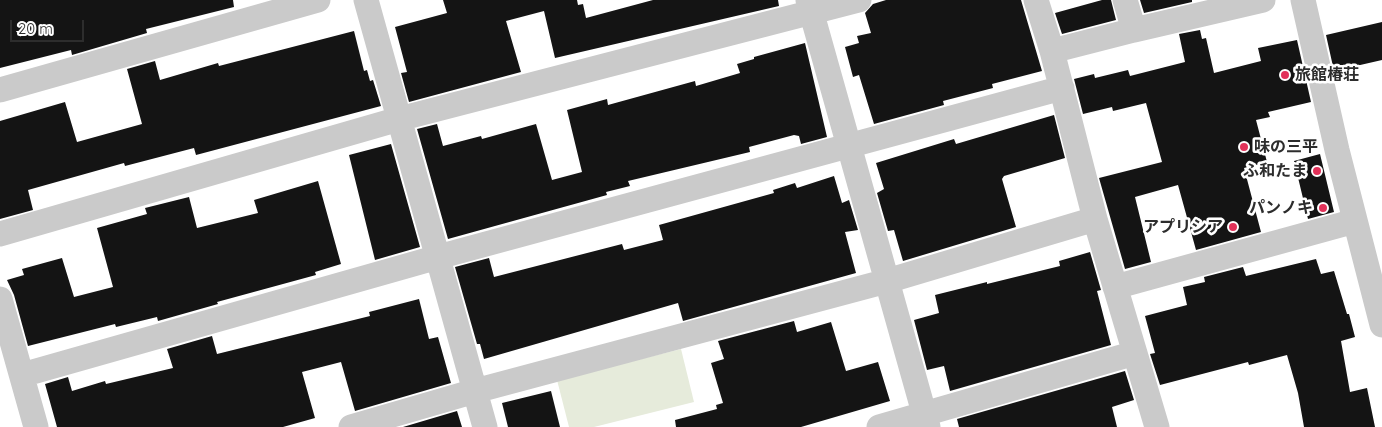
<!DOCTYPE html>
<html>
<head>
<meta charset="utf-8">
<style>
	body { margin:0 }
	#map { position:relative; width:1382px; height:427px; overflow:hidden; background:#fff; font-family:Quicksand,sans-serif }
	canvas { display:block }
	.scale { position:absolute; left:10px; top:20px; width:74px; height:22px; box-sizing:border-box; border:2px solid #2d2d2d; border-top:0; padding-left:6px; font-size:15px; line-height:18px; white-space:nowrap; color:#2d2d2d; -webkit-text-stroke:4px #fff; paint-order:stroke }
</style>
</head>
<body>
<div id="map">
<canvas width="1382" height="427"></canvas>
<div class="scale">20 m</div>
</div>
<script>
const context = document.querySelector('canvas').getContext('2d');
context.lineJoin = 'round';
function paint(path, color) {
  context.fillStyle = color;
  context.fill(path, 'evenodd');
}
function shape(rows) {
  const path = new Path2D();
  for (const r of rows) {
    path.moveTo(r[0], r[1]);
    for (let i = 2; i < r.length; i += 2) path.lineTo(r[i], r[i + 1]);
  }
  return path;
}
function trace(path, color, width, dash) {
  context.strokeStyle = color;
  context.lineWidth = width;
  context.lineCap = dash ? 'butt' : 'round';
  context.setLineDash(dash || []);
  context.stroke(path);
}
function write(font, color, halo, rows, align = 'center') {
  context.font = font + ' Quicksand,"Noto Sans JP",sans-serif';
  context.lineWidth = 5;
  context.setLineDash([]);
  context.textBaseline = 'middle';
  context.strokeStyle = halo;
  context.fillStyle = color;
  for (const [text, x, y, turn = 0] of rows) {
    context.save();
    context.translate(x, y);
    context.rotate((+turn || 0) * Math.PI / 180);
    context.textAlign = isNaN(turn) ? turn : align;
    if (halo) context.strokeText(text, 0, 0);
    context.fillText(text, 0, 0);
    context.restore();
  }
}
const green = shape([
	[681,349,694,402,594,427,569,427,557,380]
]);
const building = shape([
	[0,0,233,0,234,7,146,29,147,33,72,55,71,50,0,68],
	[443,0,577,0,578,5,583,4,586,18,653,0,778,0,779,6,555,58,544,11,506,21,521,72,409,102,401,73,407,72,395,27,447,13],
	[886,0,1021,0,1042,71,992,84,993,88,943,101,944,105,874,124,859,75,853,77,845,47,859,43,857,36,871,33,865,13,873,4],
	[1102,0,1111,0,1116,20,1062,34,1055,13],
	[1140,0,1192,0,1192,2,1144,13],
	[1382,22,1382,60,1334,71,1326,35],
	[1200,30,1202,39,1206,38,1214,73,1261,61,1258,48,1297,40,1311,102,1268,112,1270,117,1256,120,1267,162,1244,168,1261,232,1196,250,1178,185,1135,197,1151,262,1125,269,1099,178,1162,162,1146,103,1113,111,1112,107,1083,114,1074,79,1094,74,1095,78,1128,70,1130,76,1185,62,1179,34],
	[354,31,364,71,367,70,370,81,373,80,381,106,196,155,194,148,125,166,124,163,28,190,33,210,0,219,0,121,65,102,77,142,142,124,127,69,155,61,160,80,218,63,219,66],
	[805,43,827,137,801,144,799,136,794,135,749,147,750,152,628,181,630,186,606,192,607,195,448,239,417,129,437,124,443,146,481,136,482,139,536,124,552,180,582,172,567,110,607,99,608,105,695,81,696,86,740,73,737,64,754,59,754,57],
	[1054,115,1065,158,1004,176,1002,179,1016,227,903,261,894,230,888,231,877,193,884,189,876,163,954,139,956,144],
	[391,144,420,247,375,260,349,155],
	[1320,154,1334,212,1308,219,1294,161],
	[834,176,842,203,849,200,858,230,845,232,856,273,683,321,678,303,484,359,480,344,477,344,455,267,489,258,494,277,622,244,624,250,663,240,659,225,774,193,773,190,795,183,797,188],
	[318,181,341,264,315,272,316,275,217,302,218,304,158,321,157,317,116,327,115,324,28,346,14,295,7,280,24,275,22,269,62,258,74,297,113,287,97,228,147,214,145,208,189,197,197,228,258,213,254,200],
	[1090,252,1101,290,1097,291,1111,345,950,391,944,366,927,370,914,320,939,313,935,295,987,282,987,284,1060,266,1059,261],
	[1316,259,1321,274,1334,271,1347,314,1349,314,1355,337,1341,341,1350,392,1367,388,1375,427,1304,427,1298,393,1287,355,1249,365,1248,362,1160,385,1150,354,1155,353,1145,316,1187,305,1183,287,1205,282,1204,277,1243,267,1246,276],
	[419,299,429,339,438,337,451,383,355,411,341,362,302,372,315,418,283,427,57,427,45,384,68,377,72,391,105,381,106,384,173,368,167,349,212,336,217,354,370,316,369,312],
	[794,321,797,332,831,322,846,371,878,362,890,401,801,427,676,427,675,420,717,409,716,405,723,403,711,363,724,359,718,341],
	[1125,371,1134,400,1112,407,1117,427,959,427,957,419],
	[551,391,560,427,508,427,502,403],
	[457,411,462,427,403,427]
]);
const minor = shape([
	[366,0,485,427],
	[808,0,928,427],
	[1036,0,1052,51,1095,219,1157,427],
	[1125,0,1134,30],
	[1303,0,1337,150,1382,325],
	[1052,51,1134,30,1263,0],
	[0,90,318,0],
	[0,234,399,119,859,0],
	[1115,287,1355,221],
	[0,299,36,427],
	[22,375,438,257,1062,88],
	[351,427,475,391,887,281,1095,219],
	[879,427,1135,353]
]);
const markers = [
	[1285,75,5,"#e23159"],
	[1244,147,5,"#e23159"],
	[1317,171,5,"#e23159"],
	[1323,208,5,"#e23159"],
	[1233,227,5,"#e23159"]
];
const poiNames = [
	["旅館椿荘",1295,75,"left"],
	["味の三平",1254,147,"left"],
	["ふ和たま",1307,171],
	["パンノキ",1313,208],
	["アプリシア",1223,227]
];
paint(green, '#e6ebdb');
paint(building, '#141414');
trace(minor, '#cacaca', 25);
for (const [x, y, r, color] of markers) {
  const dot = new Path2D();
  dot.arc(x, y, r, 0, 2 * Math.PI);
  context.fillStyle = color;
  context.fill(dot);
  trace(dot, '#fff', 2);
}
write('bold 16px', '#2d2d2d', '#fff', poiNames, 'right');
</script>
</body>
</html>
